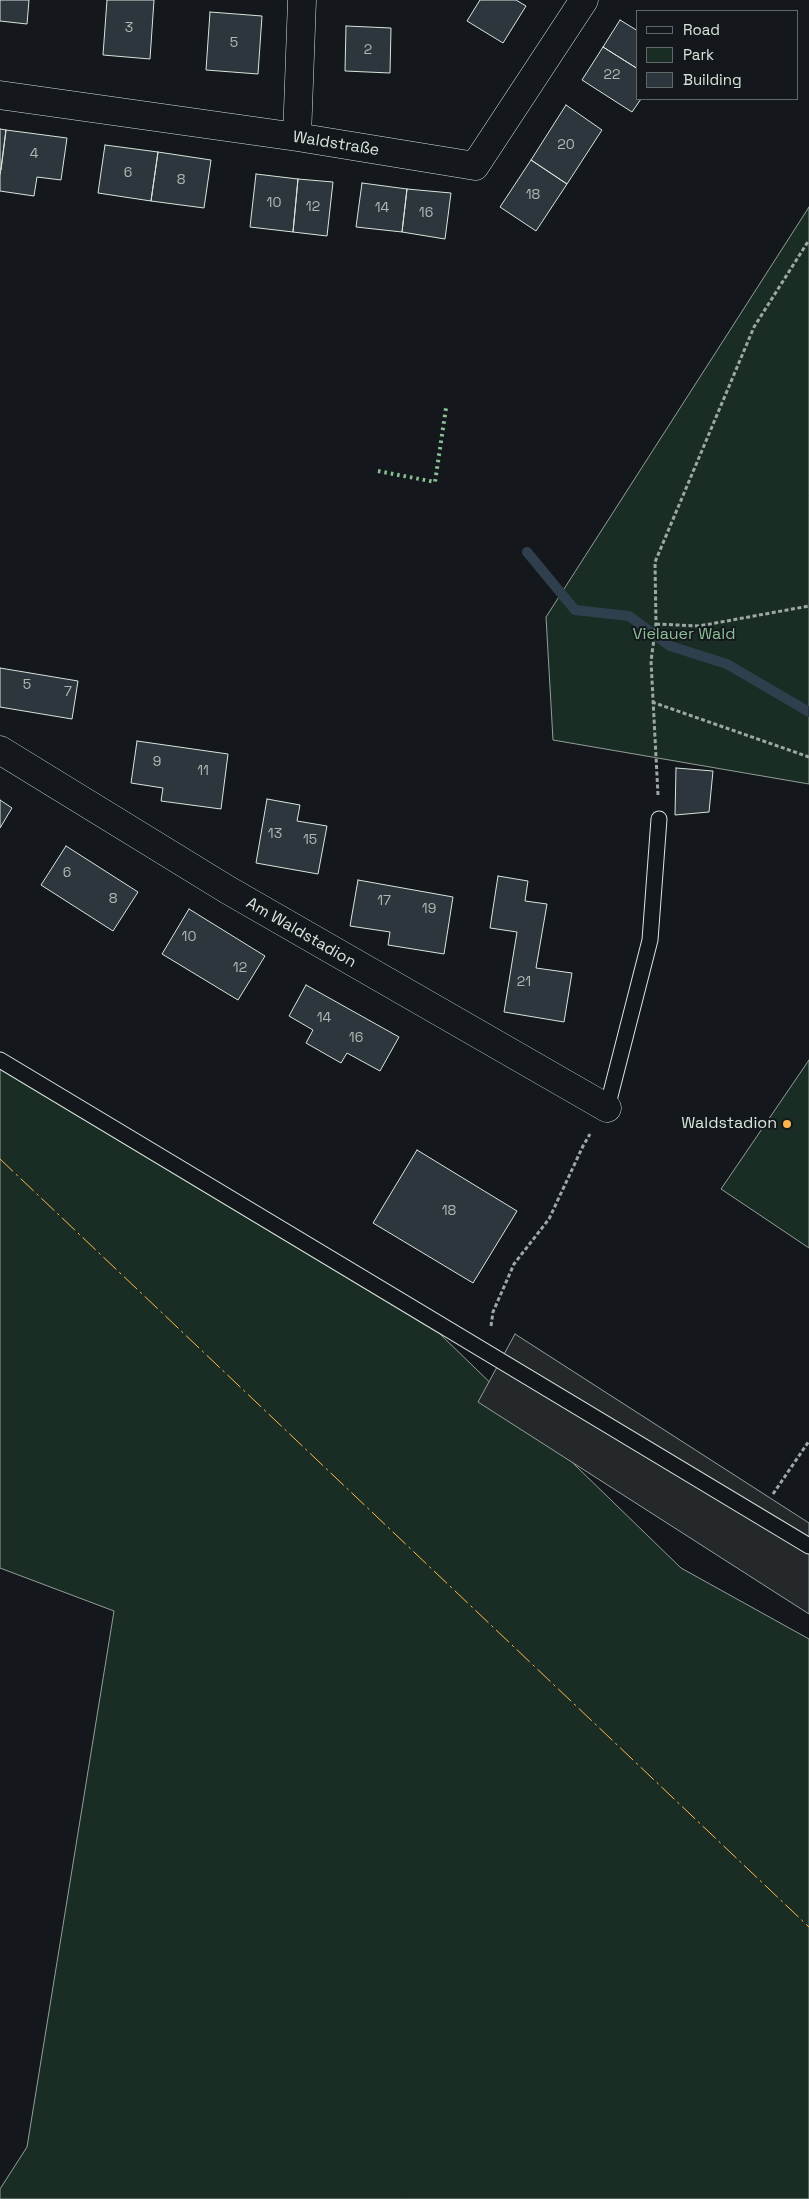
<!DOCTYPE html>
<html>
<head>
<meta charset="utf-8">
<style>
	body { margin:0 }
	#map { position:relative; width:809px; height:2199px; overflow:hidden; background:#14181c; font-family:"Space Grotesk",sans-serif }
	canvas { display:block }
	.legend { position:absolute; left:636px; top:10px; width:162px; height:90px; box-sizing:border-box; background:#14181c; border:1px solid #626a69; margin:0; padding:6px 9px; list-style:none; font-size:15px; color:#d8e6dc }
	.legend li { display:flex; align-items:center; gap:10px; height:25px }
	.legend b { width:25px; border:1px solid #626a69 }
</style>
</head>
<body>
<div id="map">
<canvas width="809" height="2199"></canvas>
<ul class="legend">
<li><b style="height:6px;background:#14181c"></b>Road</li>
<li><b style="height:14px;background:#1a2d24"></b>Park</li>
<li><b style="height:14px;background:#2c363c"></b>Building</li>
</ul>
</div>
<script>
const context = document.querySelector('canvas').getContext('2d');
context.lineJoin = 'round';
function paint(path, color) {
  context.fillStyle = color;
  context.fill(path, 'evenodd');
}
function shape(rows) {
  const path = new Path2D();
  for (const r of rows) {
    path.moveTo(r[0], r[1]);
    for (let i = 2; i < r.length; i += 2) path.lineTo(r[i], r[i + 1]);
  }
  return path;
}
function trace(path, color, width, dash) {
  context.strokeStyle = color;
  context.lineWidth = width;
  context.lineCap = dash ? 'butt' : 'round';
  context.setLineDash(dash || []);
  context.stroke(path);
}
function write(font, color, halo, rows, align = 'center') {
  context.font = font + ' "Space Grotesk",sans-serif';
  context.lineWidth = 4;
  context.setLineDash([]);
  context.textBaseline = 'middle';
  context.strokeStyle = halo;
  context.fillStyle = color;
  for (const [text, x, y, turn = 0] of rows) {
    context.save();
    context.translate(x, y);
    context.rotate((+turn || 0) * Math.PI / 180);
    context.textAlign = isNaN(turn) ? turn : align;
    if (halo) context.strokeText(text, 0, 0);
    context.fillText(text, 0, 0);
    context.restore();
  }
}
const green = shape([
	[809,207,809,784,553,740,546,617,809,207],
	[809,1060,809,1248,721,1189,809,1060],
	[0,1069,440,1334,681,1568,809,1639,809,2199,0,2199,0,2189,27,2147,114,1611,0,1568,0,1069]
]);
const parking = shape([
	[515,1334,809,1523,809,1614,478,1402,515,1334]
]);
const stream = shape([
	[527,552,575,610,629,616,670,646,727,664,809,712]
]);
const building = shape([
	[0,0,29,0,27,24,0,21,0,0],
	[107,0,154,0,150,59,103,55,107,0],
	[480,0,516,0,526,6,503,43,467,21,480,0],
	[210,12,262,16,258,74,206,70,210,12],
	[620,20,638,31,638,69,603,47,620,20],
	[346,26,391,28,390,73,345,71,346,26],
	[603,47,638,69,638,99,641,99,632,112,582,80,603,47],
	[566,105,602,130,567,184,531,160,566,105],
	[0,129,6,130,1,170,0,170,0,129],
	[6,130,67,138,61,180,37,177,34,196,0,191,0,176,6,130],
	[105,145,158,152,151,201,98,193,105,145],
	[158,152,211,160,204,208,151,201,158,152],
	[531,160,567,184,536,231,500,207,531,160],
	[256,174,298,179,293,232,250,227,256,174],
	[298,179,333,182,327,236,293,232,298,179],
	[362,183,407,189,402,232,356,227,362,183],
	[407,189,451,193,445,239,402,232,407,189],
	[0,668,78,681,72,719,0,707,0,668],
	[137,741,228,754,221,809,161,801,163,788,131,783,137,741],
	[676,768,713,771,709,812,675,815,676,768],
	[267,799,300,805,297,821,327,826,318,874,256,863,267,799],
	[0,800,12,808,0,828,0,800],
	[66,846,138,892,113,931,41,885,66,846],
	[498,876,528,881,525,901,547,904,536,968,572,973,564,1022,504,1012,517,932,490,928,498,876],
	[358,880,453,897,444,954,388,945,390,932,350,926,358,880],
	[189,909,265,956,238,1000,162,954,189,909],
	[306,985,399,1037,380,1071,347,1053,341,1063,306,1043,313,1030,289,1016,306,985],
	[417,1150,517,1211,473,1283,373,1223,417,1150]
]);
const path = shape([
	[656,624,699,626,809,606],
	[652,702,809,757],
	[658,795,651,661,656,624,655,562,754,327,809,240],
	[491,1326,493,1312,514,1264,549,1219,583,1146,590,1134],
	[773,1494,809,1441]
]);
const lane = shape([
	[0,1060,809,1546],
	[607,1108,650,940,659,819]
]);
const street = shape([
	[0,95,297,137,475,166,584,0],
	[297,137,302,0],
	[0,750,228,890,607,1108]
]);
const hedge = shape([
	[378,471,435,482,446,408]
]);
const power = shape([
	[0,1159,809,1927]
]);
const markers = [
	[787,1124,5,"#ffb74d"]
];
const numberNames = [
	["3",129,28],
	["5",234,43],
	["2",368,50],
	["22",612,75],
	["20",566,145],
	["4",34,154],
	["6",128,173],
	["8",181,180],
	["18",533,195],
	["10",274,203],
	["12",313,207],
	["14",382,208],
	["16",426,213],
	["5",27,685],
	["7",68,692],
	["9",157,762],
	["11",203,771],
	["13",275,834],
	["15",310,840],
	["6",67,873],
	["8",113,899],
	["17",384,901],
	["19",429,909],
	["10",189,937],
	["12",240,968],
	["21",524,982],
	["14",324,1018],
	["16",356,1038],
	["18",449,1211]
];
const streetNames = [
	["Waldstraße",336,144,9],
	["Am Waldstadion",301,933,30]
];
const parkNames = [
	["Vielauer Wald",684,635]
];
const poiNames = [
	["Waldstadion",777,1124]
];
paint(green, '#1a2d24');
trace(green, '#939e99', 1);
paint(parking, '#24282b');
trace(parking, '#939e99', 1);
trace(stream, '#2f3f4d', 10);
paint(building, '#2c363c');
trace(building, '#d8e6dc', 1);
trace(lane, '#d8e6dc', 17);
trace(street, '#d8e6dc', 29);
trace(path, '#9da8a2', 3, [4, 2.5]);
trace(lane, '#14181c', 15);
trace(street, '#14181c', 28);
trace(hedge, '#8ac095', 4, [2.5, 4]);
trace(power, '#ffb74d', 1, [18, 4, 2.5, 4]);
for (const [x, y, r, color] of markers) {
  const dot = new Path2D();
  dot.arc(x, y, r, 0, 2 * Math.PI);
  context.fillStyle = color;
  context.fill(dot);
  trace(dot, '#14181c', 2);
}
write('14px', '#adbab4', null, numberNames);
write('16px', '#d8e6dc', '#14181c', streetNames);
write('16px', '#8ac095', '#14181c', parkNames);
write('16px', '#d8e6dc', '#14181c', poiNames, 'right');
</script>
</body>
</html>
